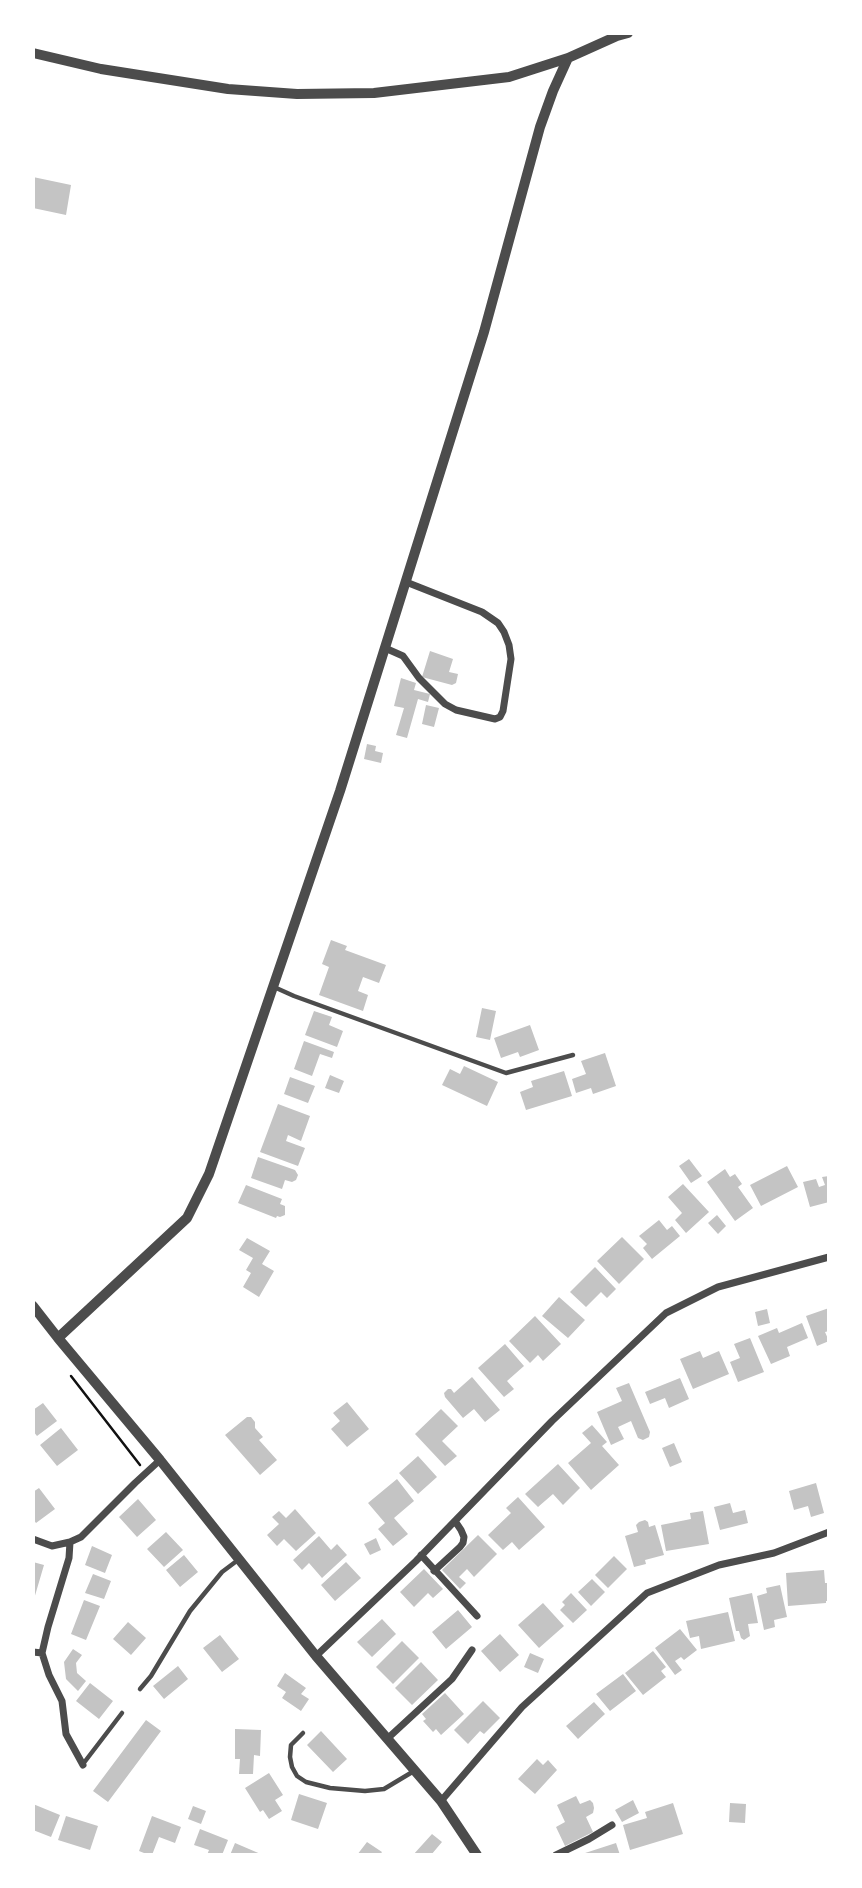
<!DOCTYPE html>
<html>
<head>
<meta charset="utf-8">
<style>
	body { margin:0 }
	#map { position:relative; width:862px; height:1888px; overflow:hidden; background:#fff; font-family:"Fira Sans",sans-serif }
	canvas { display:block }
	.frame { position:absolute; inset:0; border:35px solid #fff; pointer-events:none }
</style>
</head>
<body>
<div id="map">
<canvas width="862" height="1888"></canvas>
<div class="frame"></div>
</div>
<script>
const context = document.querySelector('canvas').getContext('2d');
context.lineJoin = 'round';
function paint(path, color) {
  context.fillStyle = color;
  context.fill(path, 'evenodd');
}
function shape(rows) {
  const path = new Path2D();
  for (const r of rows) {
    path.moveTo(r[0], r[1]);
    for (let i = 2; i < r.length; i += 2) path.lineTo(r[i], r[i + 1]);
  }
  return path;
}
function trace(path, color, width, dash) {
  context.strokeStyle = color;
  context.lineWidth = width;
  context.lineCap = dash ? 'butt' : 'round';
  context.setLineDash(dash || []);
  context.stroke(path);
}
const building = shape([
	[33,177,71,185,66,215,33,208],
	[430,651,453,659,449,672,458,674,456,683,452,685,422,677],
	[401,678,416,683,414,690,430,694,428,702,418,699,407,738,396,735,404,708,394,706],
	[426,705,439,708,434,727,422,724],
	[367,744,376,746,375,751,383,753,381,763,364,759],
	[331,940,347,946,345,950,386,965,379,983,363,977,358,991,368,995,363,1011,319,995,329,967,322,964],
	[482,1008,496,1011,490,1040,476,1037],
	[314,1011,332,1017,329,1025,343,1031,337,1047,305,1035],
	[530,1025,539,1050,520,1057,518,1052,501,1058,494,1038],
	[304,1041,334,1052,332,1058,320,1054,312,1076,294,1069],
	[605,1053,616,1086,593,1094,591,1088,576,1093,572,1079,586,1074,581,1061],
	[464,1066,498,1082,487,1106,442,1085,450,1069,460,1074],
	[564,1071,572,1096,526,1110,520,1092,533,1087,531,1081],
	[330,1075,344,1081,339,1093,325,1088],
	[290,1077,315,1086,308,1103,284,1094],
	[278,1104,310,1116,301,1141,288,1135,286,1141,305,1148,298,1166,260,1152],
	[258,1157,295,1170,298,1175,296,1180,292,1182,285,1180,282,1189,251,1178],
	[689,1159,702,1176,691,1183,679,1166],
	[787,1166,798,1187,761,1206,750,1185],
	[725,1169,730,1177,735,1174,742,1184,738,1187,753,1208,735,1221,707,1182],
	[829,1176,829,1202,810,1207,803,1182,816,1179,819,1187,825,1185,822,1177],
	[683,1184,709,1212,686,1233,675,1220,682,1213,668,1197],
	[246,1185,282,1199,280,1204,285,1206,285,1215,280,1217,277,1216,276,1218,238,1203],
	[717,1215,726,1226,718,1234,708,1223],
	[659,1220,667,1230,672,1226,680,1236,652,1259,643,1248,647,1244,639,1236],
	[622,1237,644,1259,619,1284,597,1261],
	[247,1238,270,1251,262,1264,274,1271,259,1297,243,1287,251,1273,246,1270,253,1258,239,1250],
	[595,1267,616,1289,607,1298,601,1292,586,1307,570,1292],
	[559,1297,585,1320,568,1338,542,1316],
	[829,1308,829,1331,825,1332,829,1341,817,1346,806,1316],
	[767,1309,770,1323,758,1326,755,1312],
	[535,1316,561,1344,543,1361,538,1355,530,1363,509,1341],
	[802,1323,808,1338,787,1347,790,1356,771,1364,758,1336,777,1328,779,1333],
	[750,1338,764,1372,738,1382,730,1362,740,1358,734,1344],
	[505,1344,524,1366,507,1381,514,1389,504,1397,478,1368],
	[700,1351,703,1358,719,1351,729,1374,693,1389,680,1359],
	[472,1377,500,1410,485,1422,474,1409,463,1418,445,1397,444,1393,448,1389,451,1389,454,1393],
	[680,1378,689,1399,669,1408,665,1398,650,1404,645,1392],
	[629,1383,650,1432,649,1437,643,1440,638,1438,631,1421,618,1427,624,1439,611,1445,597,1412,622,1401,616,1388],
	[347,1402,369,1429,347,1447,331,1429,340,1421,333,1413],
	[43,1403,57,1421,37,1436,33,1431,33,1410],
	[441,1409,458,1426,442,1441,457,1456,445,1466,415,1434],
	[247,1417,251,1417,255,1422,255,1428,263,1437,259,1440,277,1460,260,1475,225,1435],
	[592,1425,607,1442,602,1446,619,1465,591,1490,568,1463,591,1443,582,1433],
	[61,1428,78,1450,57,1466,40,1445],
	[674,1443,682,1462,670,1467,662,1448],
	[418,1456,437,1477,418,1494,399,1473],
	[558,1464,580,1488,563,1505,553,1494,538,1507,525,1494],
	[397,1479,414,1501,394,1518,408,1534,393,1546,378,1529,385,1523,368,1503],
	[816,1483,824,1513,811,1517,808,1506,794,1510,789,1491],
	[39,1488,55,1509,36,1523,33,1519,33,1492],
	[518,1497,545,1527,519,1550,512,1542,503,1550,488,1535,511,1513,506,1508],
	[138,1499,156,1520,137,1537,119,1517],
	[730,1503,733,1513,745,1510,748,1523,720,1530,714,1507],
	[295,1509,316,1533,296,1551,284,1539,277,1546,267,1535,279,1524,272,1517,279,1511,286,1518],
	[703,1511,709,1544,666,1551,661,1525,691,1519,690,1513],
	[645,1520,648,1522,649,1527,655,1525,664,1555,645,1560,646,1564,634,1567,625,1536,638,1532,636,1525,639,1522],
	[166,1532,183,1550,164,1567,147,1549],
	[478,1535,497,1554,474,1577,467,1569,459,1577,466,1583,460,1589,442,1570],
	[319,1536,331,1550,337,1544,347,1555,322,1578,309,1563,302,1570,293,1560],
	[376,1538,381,1550,370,1555,364,1544],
	[92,1546,112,1555,105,1573,85,1565],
	[184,1555,198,1572,180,1587,166,1570],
	[614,1556,627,1569,608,1588,595,1575],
	[33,1562,44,1565,34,1599,33,1599],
	[346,1562,361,1578,335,1601,321,1585],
	[424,1569,443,1589,433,1598,428,1593,414,1607,400,1592],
	[824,1570,825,1583,829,1583,829,1601,826,1601,826,1603,788,1606,786,1573],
	[93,1574,111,1581,104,1599,85,1593],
	[592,1579,605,1592,591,1606,578,1592],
	[780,1585,787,1617,774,1620,775,1627,764,1630,757,1596,767,1593,766,1588],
	[571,1593,587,1610,573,1623,560,1610,565,1605,562,1602],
	[752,1593,758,1623,748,1624,750,1636,744,1640,741,1638,739,1631,736,1631,729,1598],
	[84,1600,100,1606,86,1640,71,1634],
	[543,1603,564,1626,539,1648,518,1625],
	[458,1610,472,1627,446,1649,432,1632],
	[728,1612,735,1641,701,1649,699,1636,690,1638,686,1621],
	[382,1619,396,1634,372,1657,357,1642],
	[128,1622,146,1638,131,1655,113,1639],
	[680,1629,697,1650,684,1660,681,1657,675,1661,682,1670,675,1675,655,1648],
	[500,1634,519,1655,500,1672,481,1651],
	[220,1635,239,1659,222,1672,203,1648],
	[402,1641,419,1658,393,1684,376,1667],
	[73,1649,82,1655,76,1663,77,1673,86,1681,78,1691,66,1679,64,1662],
	[653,1651,666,1667,661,1671,666,1677,643,1695,625,1673],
	[530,1653,544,1659,538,1673,524,1667],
	[421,1662,438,1680,412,1705,395,1688],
	[178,1666,188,1679,164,1699,153,1686],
	[285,1673,306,1688,301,1694,309,1699,301,1711,282,1698,286,1692,277,1686],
	[623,1674,636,1691,610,1711,596,1694],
	[90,1683,113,1701,99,1719,76,1701],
	[445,1693,464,1714,441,1735,436,1729,433,1732,423,1721,426,1719,422,1714],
	[483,1701,500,1718,484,1734,480,1731,468,1744,454,1730],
	[594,1702,605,1714,578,1739,566,1726],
	[146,1720,161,1731,108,1802,93,1791],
	[235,1729,261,1730,260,1756,254,1755,253,1774,239,1774,240,1759,235,1759],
	[321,1731,347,1759,333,1772,307,1745],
	[537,1759,543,1765,548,1760,557,1770,535,1794,518,1779],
	[269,1773,283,1795,275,1800,282,1811,269,1819,263,1810,260,1812,245,1788],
	[299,1794,327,1803,318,1829,291,1820],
	[576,1796,580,1804,590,1800,593,1803,594,1808,593,1813,586,1817,593,1832,565,1846,556,1827,565,1822,557,1805],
	[633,1800,639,1813,622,1822,615,1810],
	[673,1803,683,1834,630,1850,623,1825,647,1818,645,1812],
	[730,1803,746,1804,745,1823,729,1822],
	[33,1804,60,1815,51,1837,33,1830],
	[193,1806,206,1811,201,1824,188,1819],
	[66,1816,98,1826,90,1850,58,1840],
	[152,1816,181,1827,175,1843,159,1837,152,1855,149,1855,139,1851],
	[200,1829,228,1840,222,1855,207,1855,209,1850,194,1845],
	[432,1834,442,1842,431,1855,413,1855],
	[367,1842,382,1852,380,1855,357,1855],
	[235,1843,263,1855,230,1855],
	[616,1843,620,1855,582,1855,582,1854]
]);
const path = shape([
	[71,1376,140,1465]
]);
const service = shape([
	[274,987,294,996,506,1073,573,1055],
	[140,1689,151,1676,190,1611,222,1572,238,1560],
	[303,1733,291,1745,290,1757,292,1767,297,1776,306,1782,330,1788,365,1791,384,1789,414,1771],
	[83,1764,122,1713]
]);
const minor = shape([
	[385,648,403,656,419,678,445,704,456,710,495,719,500,717,503,711,511,659,509,645,504,632,498,623,482,612,406,582],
	[33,1539,52,1546,70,1542,81,1537,135,1483,160,1460],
	[421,1555,477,1616],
	[434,1571,460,1547,463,1543,464,1537,461,1530,455,1521],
	[33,1652,42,1653,49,1675,62,1701,66,1734,83,1765],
	[42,1653,48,1627,69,1558,70,1542],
	[316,1656,416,1561,552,1421,666,1313,718,1287,829,1257],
	[387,1739,452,1679,472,1650],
	[441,1801,522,1707,647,1593,719,1565,774,1553,829,1532],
	[556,1855,589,1839,612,1825]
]);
const tertiary = shape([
	[33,53,101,69,228,89,297,94,374,93,509,77,568,58,617,36,628,33],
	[33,1306,58,1338,160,1460,316,1656,441,1801,477,1855],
	[58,1338,187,1218,209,1174,340,791,484,332,540,127,553,91,568,58]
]);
paint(building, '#c4c4c4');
trace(path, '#111', 2.5);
trace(service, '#4c4c4c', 4.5);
trace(minor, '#4c4c4c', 7);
trace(tertiary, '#4c4c4c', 10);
</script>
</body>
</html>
